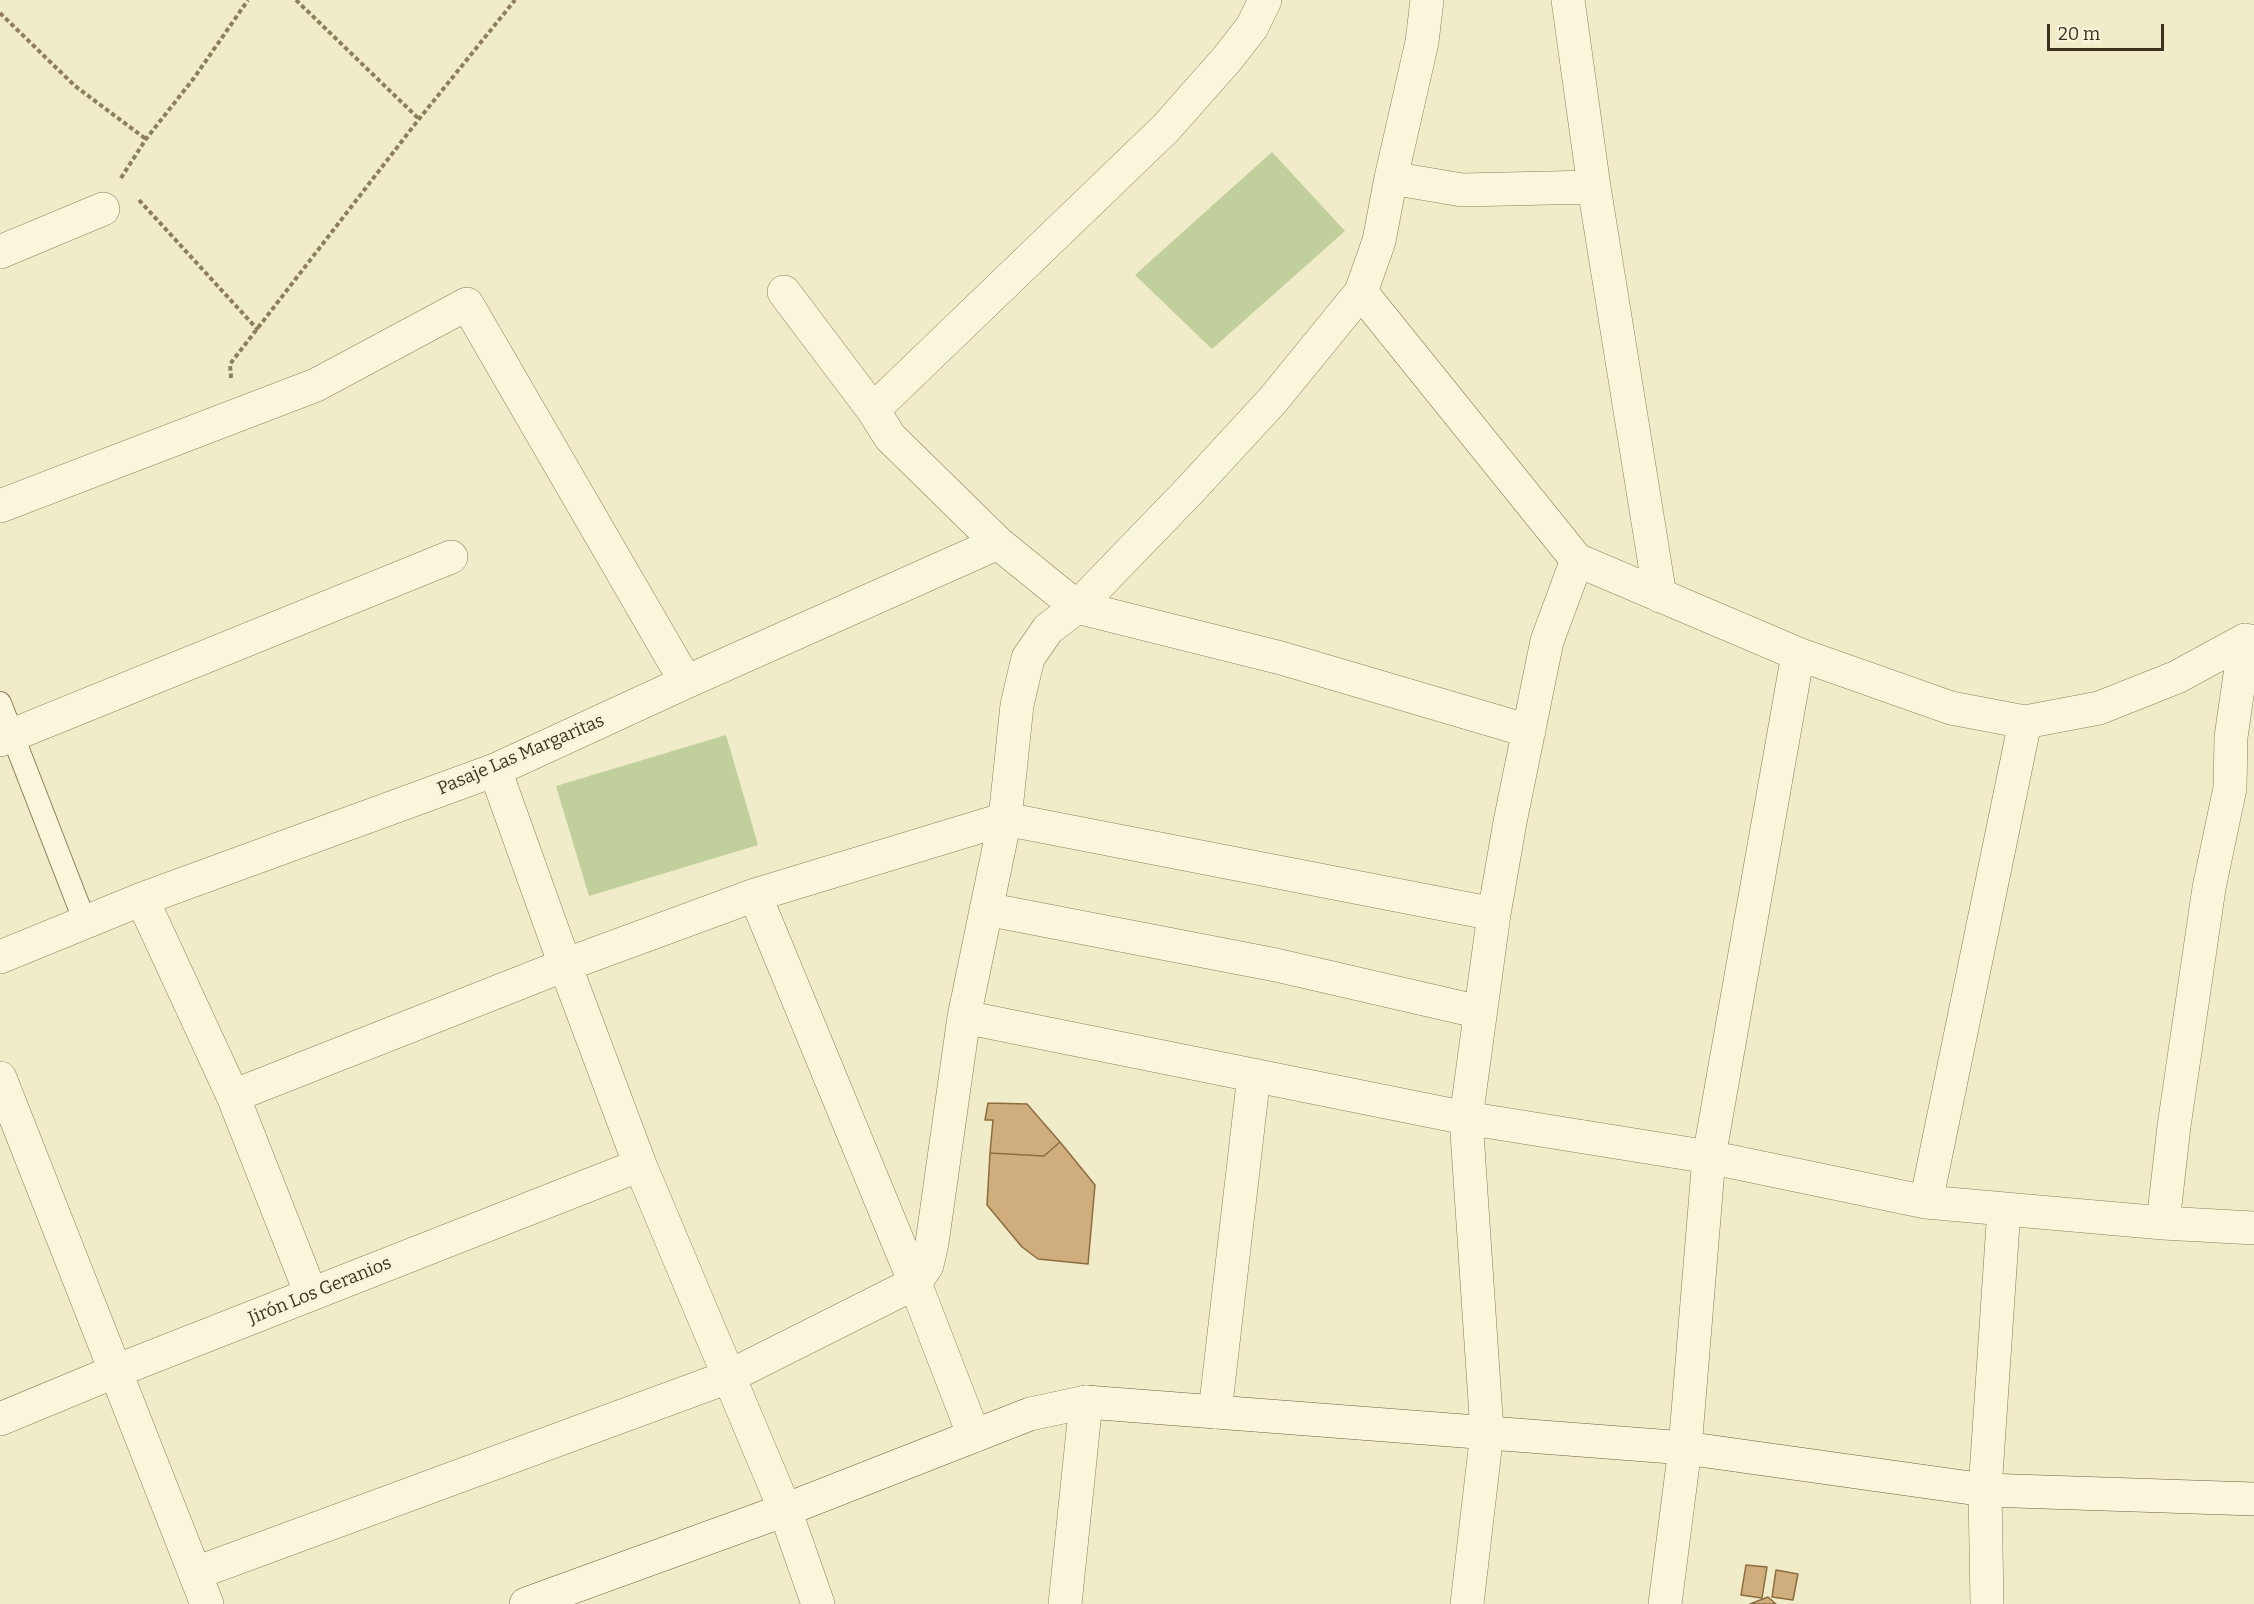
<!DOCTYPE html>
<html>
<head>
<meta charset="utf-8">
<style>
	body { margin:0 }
	#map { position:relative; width:2254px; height:1604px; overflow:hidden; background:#f0ebc8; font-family:Bitter,serif }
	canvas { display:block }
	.scale { position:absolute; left:2047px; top:24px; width:117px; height:27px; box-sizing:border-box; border:3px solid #3d3320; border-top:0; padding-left:8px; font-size:18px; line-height:21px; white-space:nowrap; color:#3d3320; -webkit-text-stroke:4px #f7f3d8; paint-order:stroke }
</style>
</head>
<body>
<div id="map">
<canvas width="2254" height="1604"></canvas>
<div class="scale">20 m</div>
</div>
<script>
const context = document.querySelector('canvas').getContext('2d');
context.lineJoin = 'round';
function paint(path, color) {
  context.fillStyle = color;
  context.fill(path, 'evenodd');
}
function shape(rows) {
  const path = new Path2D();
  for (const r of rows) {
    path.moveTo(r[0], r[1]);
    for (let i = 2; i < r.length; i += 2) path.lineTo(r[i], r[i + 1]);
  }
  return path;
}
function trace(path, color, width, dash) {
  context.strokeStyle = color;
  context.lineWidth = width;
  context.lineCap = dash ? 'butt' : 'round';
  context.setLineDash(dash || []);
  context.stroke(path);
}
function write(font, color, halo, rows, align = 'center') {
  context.font = font + ' Bitter,serif';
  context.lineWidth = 4.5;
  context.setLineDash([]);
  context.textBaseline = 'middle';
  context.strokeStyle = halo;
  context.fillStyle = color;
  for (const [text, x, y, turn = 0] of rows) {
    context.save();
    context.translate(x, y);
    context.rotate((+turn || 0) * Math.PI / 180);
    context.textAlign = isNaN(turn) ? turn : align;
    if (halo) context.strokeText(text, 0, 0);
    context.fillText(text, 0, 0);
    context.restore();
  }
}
const green = shape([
	[1272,152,1345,231,1212,349,1135,275],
	[726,735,758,845,589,896,556,786]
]);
const building = shape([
	[988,1103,1027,1104,1060,1142,1044,1156,990,1153,993,1120,985,1120,988,1103],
	[1060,1142,1095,1185,1088,1264,1038,1259,1022,1247,987,1205,990,1153,1044,1156,1060,1142],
	[1746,1565,1767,1567,1762,1598,1741,1595,1746,1565],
	[1776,1570,1798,1574,1793,1600,1772,1597,1776,1570],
	[1768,1597,1776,1604,1750,1604,1768,1597]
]);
const path = shape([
	[296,0,419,119],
	[0,13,75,86,146,139],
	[121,178,146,139,194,78,248,0],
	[139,200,258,330],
	[231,378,230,364,419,119,515,0]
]);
const lane = shape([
	[0,703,85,922]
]);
const street = shape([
	[1568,0,1594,187,1660,596],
	[1391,178,1462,190,1594,187],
	[0,252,103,209],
	[784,292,873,410,890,437,998,543,1077,607,1281,658,1529,731],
	[1361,292,1577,560,1798,654,1951,708,2025,722,2099,708,2177,677,2245,640,2254,642],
	[873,410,1166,128,1227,59,1252,27,1265,0],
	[0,506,316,385,467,304,686,682],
	[0,740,451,557],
	[495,770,565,965,640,1165,785,1510,818,1604],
	[755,895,915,1283,974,1436],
	[142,899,233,1096,311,1294],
	[986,909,1276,965,1480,1012],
	[0,957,142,899,495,770,686,682,998,543],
	[964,1017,1466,1118,1709,1157,1926,1202,2163,1223,2254,1228],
	[0,1078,207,1604],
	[233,1096,565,965,755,895,1005,819,1494,914],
	[1926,1202,2025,722],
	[2163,1223,2174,1126,2209,888,2230,788,2231,737,2245,640],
	[1215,1412,1254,1075],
	[0,1419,116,1371,640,1165],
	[196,1573,728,1377,915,1283,927,1265,932,1243,964,1017,1005,819,1017,705,1028,658,1048,629,1077,607,1191,489,1273,400,1361,292,1379,241,1391,178,1422,42,1427,0],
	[1065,1604,1086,1402],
	[1467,1604,1487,1432,1466,1118,1494,914,1510,822,1547,641,1577,560],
	[1665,1604,1685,1448,1709,1157,1798,654],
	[1987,1604,1985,1490,2004,1209]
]);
const secondary = shape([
	[526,1604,785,1510,1030,1414,1086,1402,1685,1448,1985,1490,2254,1499]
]);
const streetNames = [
	["Pasaje Las Margaritas",521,755,-23],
	["Jirón Los Geranios",320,1291,-22]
];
paint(green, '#c0cf9b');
paint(building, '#cfad7d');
trace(building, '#8d6c41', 1.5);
trace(lane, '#8d7e5c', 24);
trace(street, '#8d7e5c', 34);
trace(secondary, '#6f5f3f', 34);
trace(path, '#8d7e5c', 4, [4.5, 3]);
trace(lane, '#faf6dc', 22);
trace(street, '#faf6dc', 33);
trace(secondary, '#faf6dc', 33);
write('18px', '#3d3320', '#f7f3d8', streetNames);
</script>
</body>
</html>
